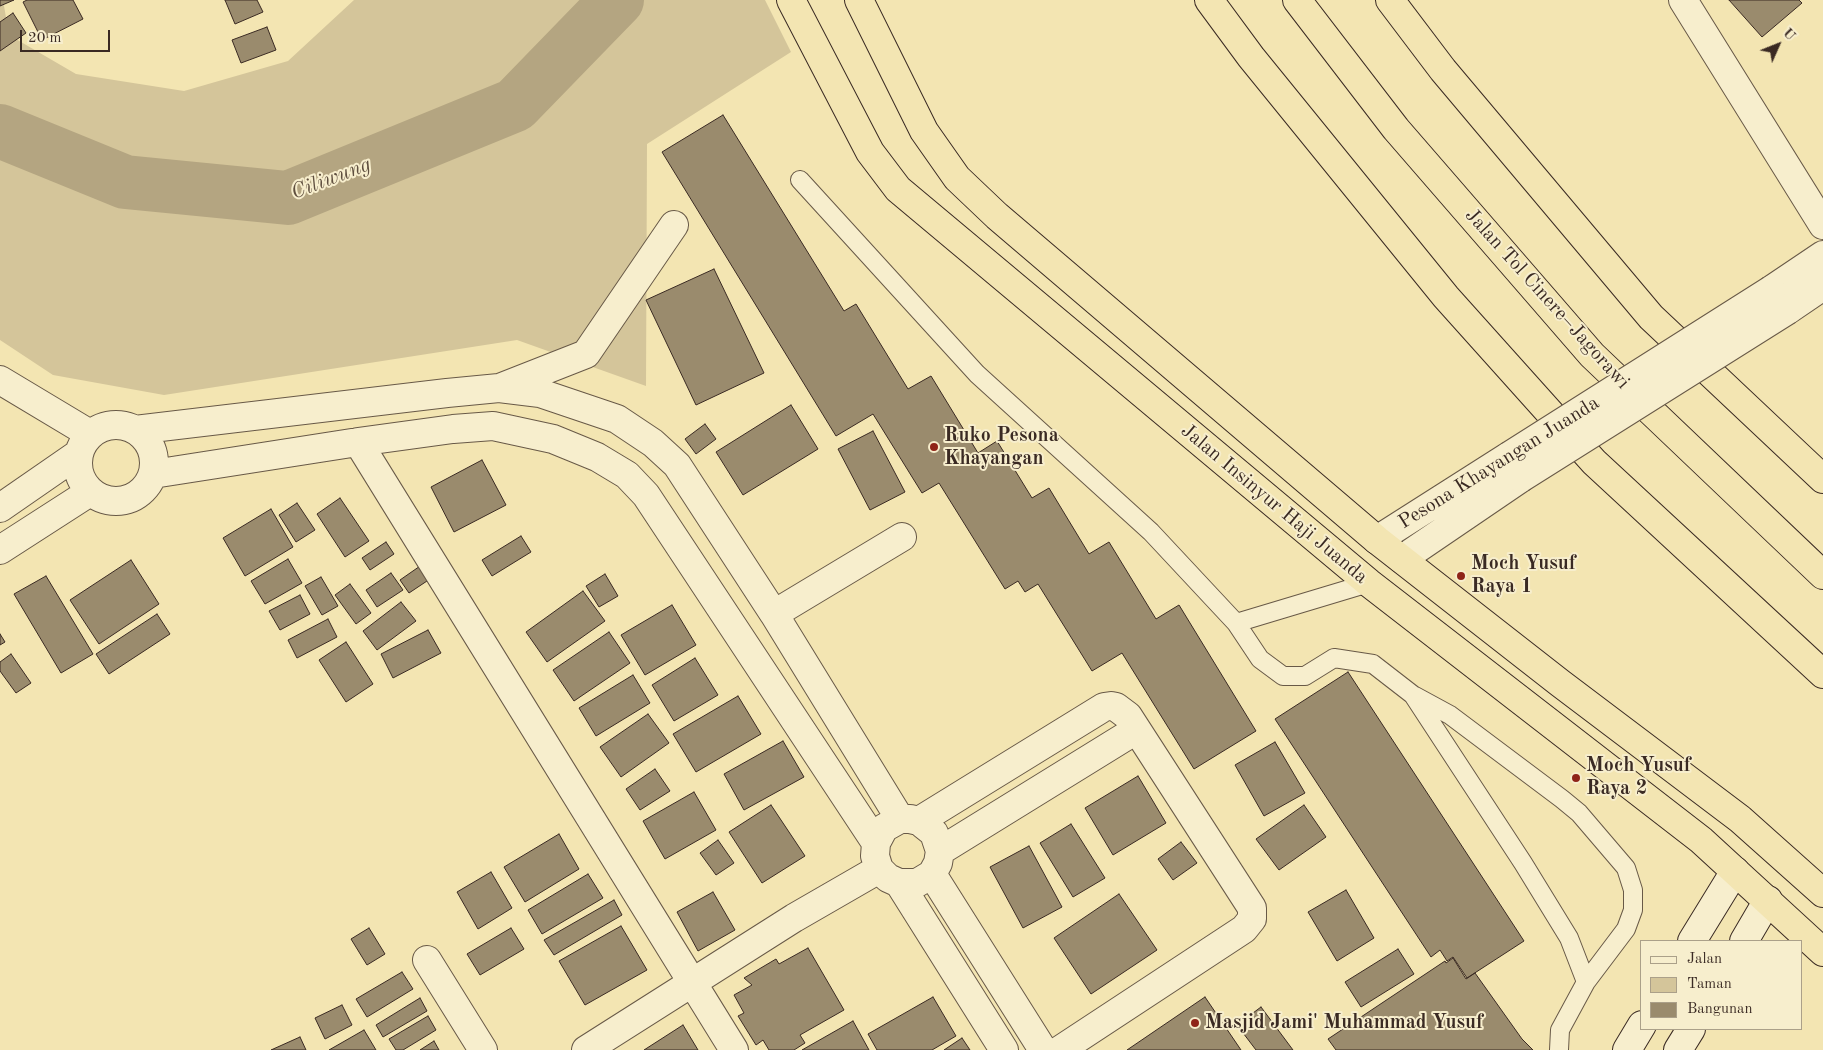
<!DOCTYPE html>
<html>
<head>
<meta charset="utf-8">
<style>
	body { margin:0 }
	#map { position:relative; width:1823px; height:1050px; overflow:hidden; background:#f3e5b2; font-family:"Old Standard TT",serif }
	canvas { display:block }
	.legend { position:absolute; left:1640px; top:940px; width:162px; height:90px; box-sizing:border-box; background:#f7eecd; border:1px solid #aba089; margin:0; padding:6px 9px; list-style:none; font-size:15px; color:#3a2a23 }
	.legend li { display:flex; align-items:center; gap:10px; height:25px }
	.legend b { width:25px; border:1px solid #aba089 }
	.north { position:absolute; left:1753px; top:20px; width:50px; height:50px; -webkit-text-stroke:4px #f7eecd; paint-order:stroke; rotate:46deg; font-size:14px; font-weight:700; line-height:20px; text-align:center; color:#3a2a23 }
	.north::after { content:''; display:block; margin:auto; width:18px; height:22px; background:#3a2a23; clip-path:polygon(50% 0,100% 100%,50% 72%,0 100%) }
	.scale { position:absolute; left:20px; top:30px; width:90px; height:22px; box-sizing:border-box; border:2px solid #3a2a23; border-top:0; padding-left:6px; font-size:15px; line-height:18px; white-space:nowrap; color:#3a2a23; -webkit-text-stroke:4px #f7eecd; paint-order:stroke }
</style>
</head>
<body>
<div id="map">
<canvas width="1823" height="1050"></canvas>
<ul class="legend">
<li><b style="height:6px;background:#f7eecd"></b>Jalan</li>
<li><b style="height:14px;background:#d4c59a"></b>Taman</li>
<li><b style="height:14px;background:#9a8b6d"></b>Bangunan</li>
</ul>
<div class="north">U</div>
<div class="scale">20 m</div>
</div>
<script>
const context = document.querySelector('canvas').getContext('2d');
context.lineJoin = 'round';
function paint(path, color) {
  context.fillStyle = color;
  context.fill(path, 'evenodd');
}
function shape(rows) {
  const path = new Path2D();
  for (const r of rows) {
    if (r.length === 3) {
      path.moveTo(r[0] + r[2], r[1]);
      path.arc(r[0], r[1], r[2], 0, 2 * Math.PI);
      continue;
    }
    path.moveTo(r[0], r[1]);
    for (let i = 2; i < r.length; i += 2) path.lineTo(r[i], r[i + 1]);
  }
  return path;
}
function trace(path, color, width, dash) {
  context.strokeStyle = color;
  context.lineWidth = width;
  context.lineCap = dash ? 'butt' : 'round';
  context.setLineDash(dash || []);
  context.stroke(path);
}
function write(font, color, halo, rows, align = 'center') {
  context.font = font + ' "Old Standard TT",serif';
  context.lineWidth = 4;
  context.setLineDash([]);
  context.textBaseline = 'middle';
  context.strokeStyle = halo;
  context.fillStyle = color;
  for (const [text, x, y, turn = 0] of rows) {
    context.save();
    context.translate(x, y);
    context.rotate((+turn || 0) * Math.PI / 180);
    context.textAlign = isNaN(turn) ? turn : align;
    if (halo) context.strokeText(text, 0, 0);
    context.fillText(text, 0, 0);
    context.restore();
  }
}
const green = shape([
	[0,0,3,0,9,35,76,74,184,91,288,61,354,0,765,0,791,52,647,144,646,386,517,340,164,395,53,375,0,340]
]);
const river = shape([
	[0,131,125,182,288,198,515,105,617,0]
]);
const building = shape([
	[0,0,14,0,0,6,0,0],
	[27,0,73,0,83,19,42,40,23,2,27,0],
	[225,0,257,0,263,12,235,24,225,0],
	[1729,0,1799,0,1802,3,1762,37,1729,0],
	[13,13,26,33,0,51,0,22,13,13],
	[267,27,276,50,241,63,232,40,267,27],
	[723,115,844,311,856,304,908,389,931,376,978,453,997,441,1032,498,1049,488,1089,554,1109,542,1156,619,1179,605,1256,731,1194,769,1122,653,1092,671,1038,584,1025,592,1018,581,1005,589,939,483,922,493,873,414,836,436,662,152,723,115],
	[714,269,764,373,696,405,646,300,714,269],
	[791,405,818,449,743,495,716,452,791,405],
	[705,424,716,439,696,454,685,439,705,424],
	[873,431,905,492,870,510,838,449,873,431],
	[482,460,506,505,454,532,431,487,482,460],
	[340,498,369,541,345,557,317,514,340,498],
	[297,503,315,530,296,542,279,515,297,503],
	[271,509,293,547,245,576,223,538,271,509],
	[521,536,531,552,492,576,482,560,521,536],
	[386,542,394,554,370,570,362,558,386,542],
	[288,559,302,583,265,604,251,581,288,559],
	[131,560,159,604,99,644,70,600,131,560],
	[423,564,433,577,409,593,400,580,423,564],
	[391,573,403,590,377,607,366,590,391,573],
	[605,574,618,596,599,607,586,586,605,574],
	[46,576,93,654,61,673,14,594,46,576],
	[321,577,338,606,322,615,305,586,321,577],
	[350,584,371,613,356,624,335,595,350,584],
	[583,591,605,621,547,662,526,632,583,591],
	[300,595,310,614,280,630,269,611,300,595],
	[401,602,416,621,377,650,363,631,401,602],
	[672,605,696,645,645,675,621,635,672,605],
	[157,614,170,634,109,674,96,654,157,614],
	[328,619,337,637,297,658,288,640,328,619],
	[428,630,441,653,393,678,381,654,428,630],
	[609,632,630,663,574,701,553,670,609,632],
	[0,634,5,642,0,645,0,634],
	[346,642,373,684,346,702,319,660,346,642],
	[11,654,31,683,16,693,0,671,0,662,11,654],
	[695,658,718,695,674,721,652,685,695,658],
	[1348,672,1524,941,1467,978,1453,957,1447,961,1440,950,1431,957,1275,719,1348,672],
	[633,675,650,703,596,736,579,708,633,675],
	[738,696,761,734,696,772,673,734,738,696],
	[648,714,669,743,621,777,600,747,648,714],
	[783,741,804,777,744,810,724,774,783,741],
	[1275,742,1305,793,1264,816,1235,765,1275,742],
	[655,769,670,791,640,810,626,789,655,769],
	[1138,776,1166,823,1113,855,1085,808,1138,776],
	[694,792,716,830,665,859,643,821,694,792],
	[771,805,805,856,762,883,729,832,771,805],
	[1304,805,1326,837,1279,870,1256,839,1304,805],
	[1071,824,1105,878,1073,897,1040,843,1071,824],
	[559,834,579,869,525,902,504,867,559,834],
	[718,840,734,863,716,875,700,853,718,840],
	[1181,842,1197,863,1173,880,1158,859,1181,842],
	[1029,846,1062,907,1023,928,990,867,1029,846],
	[491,872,512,908,478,929,457,892,491,872],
	[588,874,603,898,542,934,528,910,588,874],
	[1346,890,1374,938,1337,961,1308,912,1346,890],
	[713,892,735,930,698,951,677,912,713,892],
	[1119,894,1157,950,1091,994,1054,938,1119,894],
	[614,900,622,915,554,955,544,940,614,900],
	[621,926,647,970,585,1005,559,961,621,926],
	[369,928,385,954,367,965,351,939,369,928],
	[511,928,524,949,480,975,467,954,511,928],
	[808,948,844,1010,800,1035,805,1043,794,1050,769,1050,763,1040,756,1045,738,1016,744,1013,734,995,752,985,744,978,776,959,779,964,808,948],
	[1398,949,1414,974,1361,1007,1345,982,1398,949],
	[1453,958,1466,979,1475,973,1522,1039,1533,1050,1336,1050,1328,1039,1445,961,1446,963,1453,958],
	[402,972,413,989,367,1017,356,999,402,972],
	[933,997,956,1036,932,1050,877,1050,868,1034,933,997],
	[1205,997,1241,1050,1127,1050,1205,997],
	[420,998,427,1011,383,1037,376,1025,420,998],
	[342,1005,352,1025,325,1039,315,1018,342,1005],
	[1261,1007,1293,1050,1256,1050,1237,1025,1261,1007],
	[428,1016,436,1030,403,1050,396,1050,389,1039,428,1016],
	[853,1021,869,1050,802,1050,853,1021],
	[683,1025,698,1050,644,1050,683,1025],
	[364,1030,376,1050,329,1050,364,1030],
	[300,1037,306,1050,271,1050,300,1037],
	[962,1038,970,1050,944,1050,962,1038],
	[434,1041,439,1050,420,1050,434,1041]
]);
const service = shape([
	[800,180,977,374,1151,532,1236,623,1260,659,1283,676,1305,676,1334,658,1373,664,1413,695,1523,863,1569,938,1586,982],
	[1236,623,1369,583],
	[1415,696,1450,715,1562,799,1579,813,1626,868,1633,890,1633,910,1626,929,1586,982,1560,1030,1559,1050]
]);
const minor = shape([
	[1683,0,1823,225],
	[1771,290,1823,255],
	[1788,310,1823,286],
	[0,380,90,434],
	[502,387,586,354,674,225],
	[116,463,38],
	[135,430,447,393,499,388,540,393,617,419,653,443,677,465,774,614,900,819],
	[358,442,734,1050],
	[153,474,358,442,453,429,493,426,553,439,597,457,627,475,646,495,876,843,875,856,879,869,888,878,899,883,917,883,932,874,938,863,940,851,934,833,919,821,910,819,900,819,884,828,876,843],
	[0,508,78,454],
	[1377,540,1509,456],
	[0,550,90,492],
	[1402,559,1521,478],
	[774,614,902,537],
	[919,821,1104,707,1111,706,1116,707,1128,716,1252,908,1252,919,1244,929,1060,1050],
	[940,851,1136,730],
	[932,874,1043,1050],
	[899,883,1004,1050],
	[427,960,483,1050],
	[586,1050,794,918,879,869]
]);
const secondary = shape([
	[1692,941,1735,871],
	[1744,941,1768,900],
	[1627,1050,1642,1025],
	[1678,1050,1691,1029]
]);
const trunk = shape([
	[791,0,870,152,898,189,1369,583,1701,840,1823,952],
	[859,0,924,131,957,178,997,216,1377,540,1560,683,1740,819,1823,893]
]);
const motorway = shape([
	[1209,0,1251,57,1446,297,1594,462,1823,674],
	[1297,0,1396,129,1592,355,1823,575],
	[1390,0,1443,70,1651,317,1823,479]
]);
const minorBridge = shape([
	[1509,456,1771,290],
	[1521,478,1788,310]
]);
const markers = [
	[934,447,5,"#8f2418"],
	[1461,576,5,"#8f2418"],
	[1576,778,5,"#8f2418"],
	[1195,1023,5,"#8f2418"]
];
const streetNames = [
	["Jalan Tol Cinere–Jagorawi",1547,299,48],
	["Pesona Khayangan Juanda",1499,463,-32],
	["Jalan Insinyur Haji Juanda",1274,504,40]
];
const poiNames = [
	["Ruko Pesona",944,436],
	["Khayangan",944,459],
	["Moch Yusuf",1471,564],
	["Raya 1",1471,587],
	["Moch Yusuf",1586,766],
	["Raya 2",1586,789],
	["Masjid Jami' Muhammad Yusuf",1205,1023]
];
const waterNames = [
	["Ciliwung",331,179,-21]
];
paint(green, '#d4c59a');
trace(river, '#b4a581', 54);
paint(building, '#9a8b6d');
trace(building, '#3a2a23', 1);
trace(service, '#685947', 20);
trace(minor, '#685947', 30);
trace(secondary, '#3a2a23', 30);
trace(trunk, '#3a2a23', 30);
trace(motorway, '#3a2a23', 30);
trace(service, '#f7eecd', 18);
trace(minor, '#f7eecd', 28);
trace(secondary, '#f7eecd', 28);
trace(trunk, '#f3e5b2', 28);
trace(motorway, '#f3e5b2', 28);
trace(minorBridge, '#685947', 30, []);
trace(minorBridge, '#f7eecd', 28);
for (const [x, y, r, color] of markers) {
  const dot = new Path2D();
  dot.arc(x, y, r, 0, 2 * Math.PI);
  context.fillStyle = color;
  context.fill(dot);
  trace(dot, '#f7eecd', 2);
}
write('20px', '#3a2a23', '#f7eecd', streetNames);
write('bold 20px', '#3a2a23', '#f7eecd', poiNames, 'left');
write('italic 21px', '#5f4f3f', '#f7eecd', waterNames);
</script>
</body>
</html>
